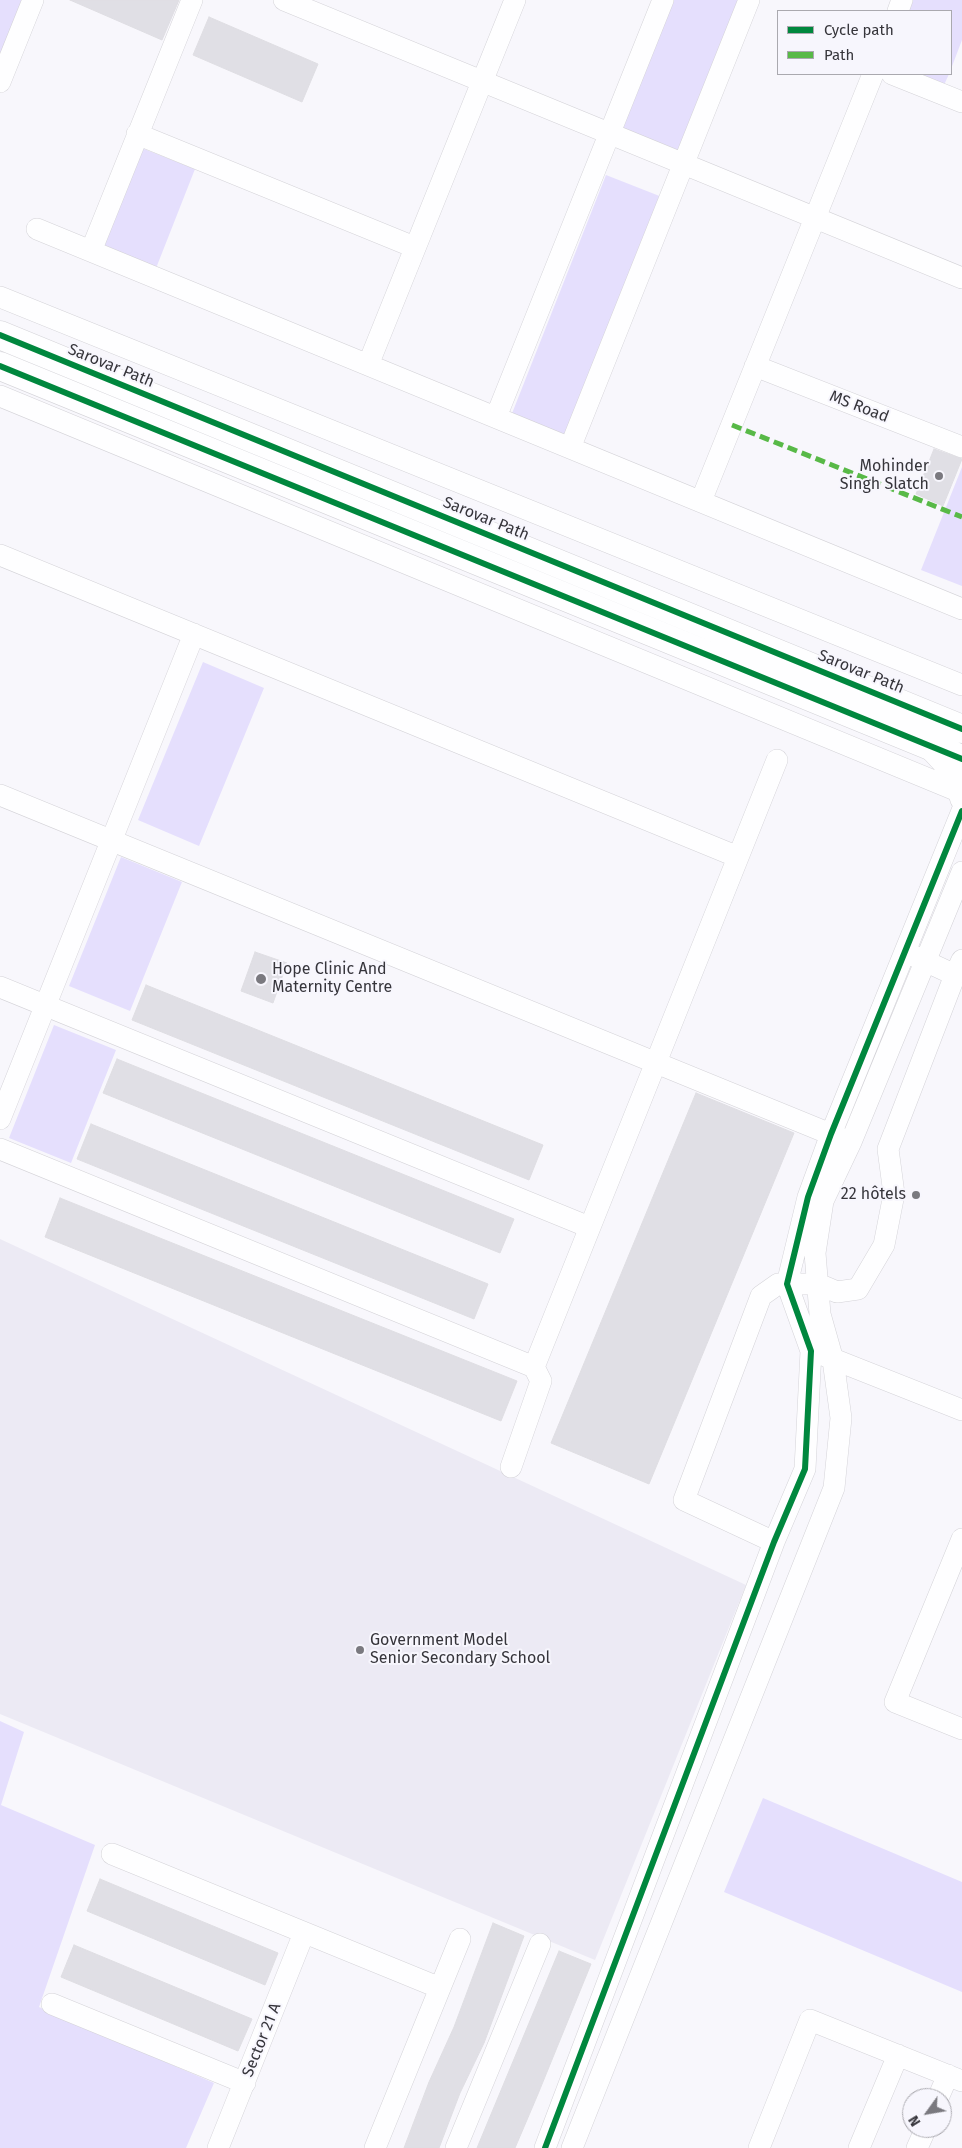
<!DOCTYPE html>
<html>
<head>
<meta charset="utf-8">
<style>
	body { margin:0 }
	#map { position:relative; width:962px; height:2148px; overflow:hidden; background:#f8f7fc; font-family:"Fira Sans",sans-serif }
	canvas { display:block }
	.legend { position:absolute; left:777px; top:10px; width:175px; height:65px; box-sizing:border-box; background:#f7f6fd; border:1px solid #aaa9af; margin:0; padding:6px 9px; list-style:none; font-size:15px; color:#36353b }
	.legend li { display:flex; align-items:center; gap:10px; height:25px }
	.legend b { width:25px; border:1px solid #aaa9af }
	.north { position:absolute; left:902px; top:2088px; width:50px; height:50px; box-sizing:border-box; background:#f7f6fd; border:1px solid #aaa9af; border-radius:50%; rotate:238deg; font-size:14px; font-weight:700; line-height:20px; text-align:center; color:#36353b }
	.north::after { content:''; display:block; margin:auto; width:18px; height:22px; background:#7a797f; clip-path:polygon(50% 0,100% 100%,50% 72%,0 100%) }
</style>
</head>
<body>
<div id="map">
<canvas width="962" height="2148"></canvas>
<ul class="legend">
<li><b style="height:6px;background:#00873e"></b>Cycle path</li>
<li><b style="height:6px;background:#58b947"></b>Path</li>
</ul>
<div class="north">N</div>
</div>
<script>
const context = document.querySelector('canvas').getContext('2d');
context.lineJoin = 'round';
function paint(path, color) {
  context.fillStyle = color;
  context.fill(path, 'evenodd');
}
function shape(rows) {
  const path = new Path2D();
  for (const r of rows) {
    path.moveTo(r[0], r[1]);
    for (let i = 2; i < r.length; i += 2) path.lineTo(r[i], r[i + 1]);
  }
  return path;
}
function trace(path, color, width, dash) {
  context.strokeStyle = color;
  context.lineWidth = width;
  context.lineCap = dash ? 'butt' : 'round';
  context.setLineDash(dash || []);
  context.stroke(path);
}
function write(font, color, halo, rows, align = 'center') {
  context.font = font + ' "Fira Sans",sans-serif';
  context.lineWidth = 4;
  context.setLineDash([]);
  context.textBaseline = 'middle';
  context.strokeStyle = halo;
  context.fillStyle = color;
  for (const [text, x, y, turn = 0] of rows) {
    context.save();
    context.translate(x, y);
    context.rotate((+turn || 0) * Math.PI / 180);
    context.textAlign = isNaN(turn) ? turn : align;
    if (halo) context.strokeText(text, 0, 0);
    context.fillText(text, 0, 0);
    context.restore();
  }
}
const built = shape([
	[0,1239,746,1585,595,1960,0,1714]
]);
const green = shape([
	[0,0,29,0,0,71],
	[674,0,740,0,675,158,619,135],
	[913,0,962,0,962,40,951,69,951,11,909,11],
	[915,74,949,74,944,85],
	[139,147,195,169,151,281,95,258],
	[606,175,662,197,567,438,511,416],
	[962,467,962,586,921,570],
	[203,662,264,688,199,846,138,820],
	[121,857,182,882,130,1011,69,986],
	[54,1025,116,1050,71,1163,9,1138],
	[0,1721,24,1732,1,1805,95,1845,39,2007,214,2083,186,2148,0,2148],
	[763,1798,962,1882,962,1992,724,1892]
]);
const building = shape([
	[70,0,179,0,162,40,70,0],
	[209,17,318,64,302,102,193,55,209,17],
	[934,449,962,459,943,506,916,494,934,449],
	[255,952,287,963,273,1003,241,991,255,952],
	[146,985,543,1145,529,1180,132,1020,146,985],
	[117,1059,514,1219,500,1253,103,1093,117,1059],
	[696,1093,794,1133,649,1484,551,1443,696,1093],
	[91,1124,488,1284,474,1319,77,1159,91,1124],
	[60,1198,517,1381,501,1421,45,1237,60,1198],
	[100,1879,278,1953,265,1985,87,1911,100,1879],
	[493,1923,524,1936,484,2043,460,2093,439,2148,404,2148,429,2082,454,2027,493,1923],
	[74,1945,252,2019,238,2051,61,1977,74,1945],
	[559,1951,591,1964,538,2094,515,2148,477,2148,559,1951]
]);
const minor = shape([
	[284,0,962,278],
	[898,11,902,0],
	[892,74,962,102],
	[0,82,33,0],
	[137,134,414,247],
	[37,229,962,609],
	[91,251,192,0],
	[0,297,962,685],
	[368,365,515,0],
	[755,366,962,447],
	[0,396,958,791],
	[496,417,663,0],
	[570,448,749,0],
	[701,501,873,74],
	[0,555,738,857],
	[928,747,953,774,961,800],
	[0,795,845,1140],
	[912,955,955,975,962,960],
	[0,987,589,1227],
	[0,1119,194,634],
	[0,1149,534,1367,541,1381,511,1467],
	[823,1355,962,1410],
	[534,1367,777,760],
	[962,1539,895,1702,962,1729],
	[774,1542,684,1500,761,1296,778,1284,818,1284,837,1292,858,1289,884,1245,894,1194,888,1149,955,975],
	[112,1854,440,1988],
	[52,2004,245,2083],
	[938,2098,948,2075],
	[218,2148,304,1933],
	[375,2148,460,1939],
	[456,2148,540,1944],
	[545,2148,774,1542,805,1469,811,1351,787,1284,808,1197,831,1134,962,811],
	[572,2148,834,1488,841,1418,833,1360,820,1314,815,1253,823,1201,851,1142,962,872],
	[759,2148,810,2020,962,2081],
	[859,2148,898,2055],
	[917,2148,926,2128]
]);
const major = shape([
	[0,335,962,729],
	[0,366,962,759]
]);
const quiet = shape([
	[732,425,962,517]
]);
const cycleway = shape([
	[0,335,962,729],
	[0,366,962,759],
	[545,2148,774,1542,805,1469,811,1351,787,1284,808,1197,831,1134,962,811]
]);
const markers = [
	[939,476,5,"#7a797f"],
	[261,979,6,"#7a797f"],
	[916,1195,5,"#7a797f"],
	[360,1650,5,"#7a797f"]
];
const streetNames = [
	["Sarovar Path",111,366,22],
	["MS Road",859,407,21],
	["Sarovar Path",486,519,22],
	["Sarovar Path",861,672,22],
	["Sector 21 A",262,2040,-68]
];
const poiNames = [
	["Mohinder",929,467],
	["Singh Slatch",929,485],
	["Hope Clinic And",272,970,"left"],
	["Maternity Centre",272,988,"left"],
	["22 hôtels",906,1195],
	["Government Model",370,1641,"left"],
	["Senior Secondary School",370,1659,"left"]
];
paint(built, '#eceaf4');
paint(green, '#e5dffd');
paint(building, '#e0dfe5');
trace(building, '#dfdee3', 1);
trace(minor, '#d4d3d8', 22);
trace(major, '#d4d3d8', 29);
trace(minor, '#fefeff', 21);
trace(major, '#fefeff', 28);
trace(quiet, '#58b947', 5, [10, 5]);
trace(cycleway, '#00873e', 6);
for (const [x, y, r, color] of markers) {
  const dot = new Path2D();
  dot.arc(x, y, r, 0, 2 * Math.PI);
  context.fillStyle = color;
  context.fill(dot);
  trace(dot, '#f7f6fd', 2);
}
write('16px', '#36353b', '#f7f6fd', streetNames);
write('16px', '#36353b', '#f7f6fd', poiNames, 'right');
</script>
</body>
</html>
